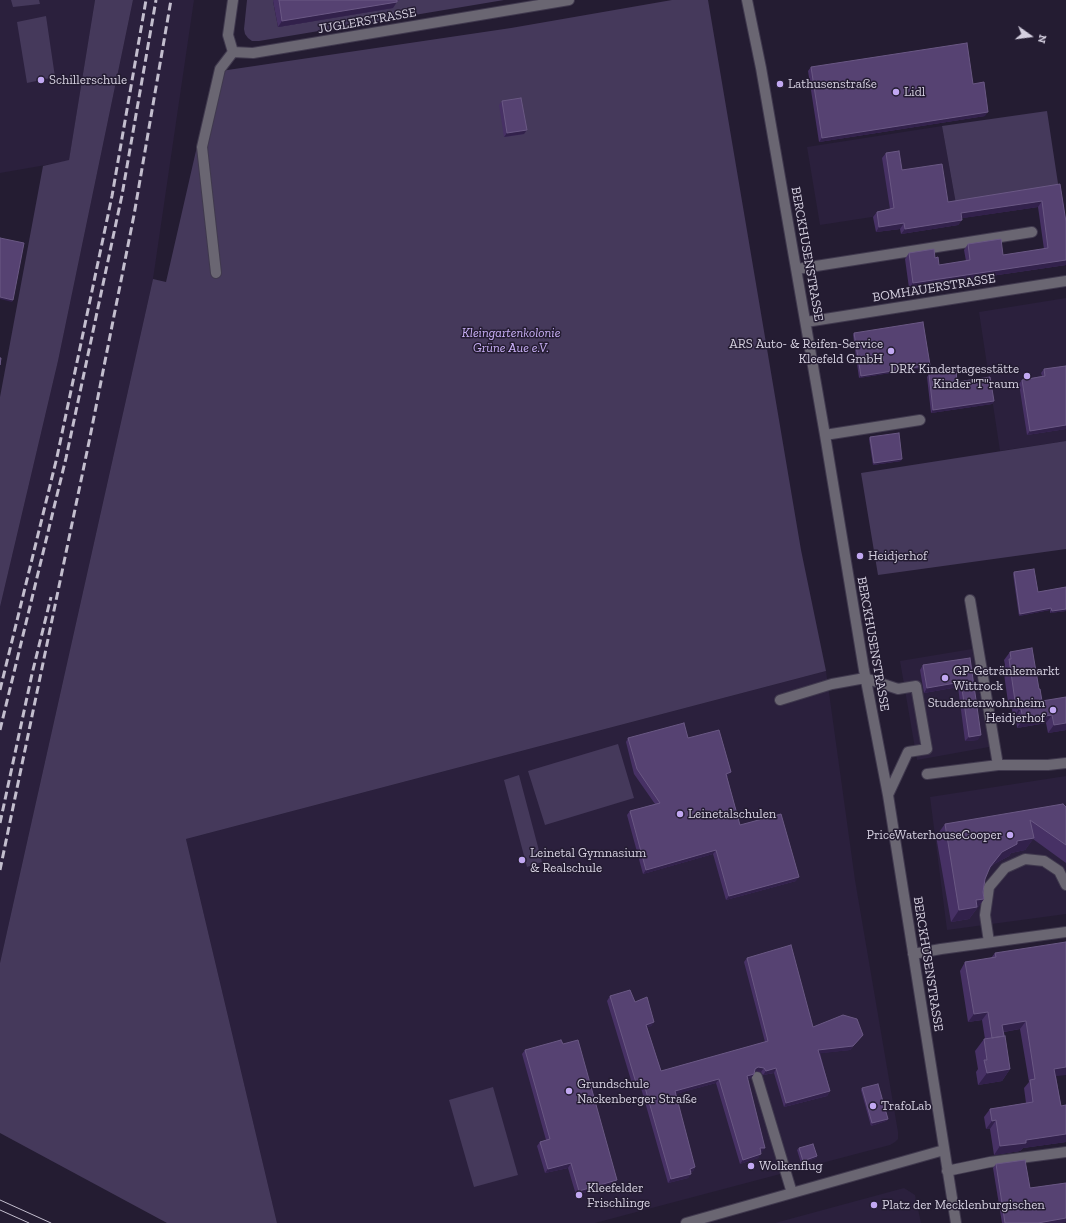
<!DOCTYPE html>
<html>
<head>
<meta charset="utf-8">
<style>
	body { margin:0 }
	#map { position:relative; width:1066px; height:1223px; overflow:hidden; background:#241c32; font-family:"Zilla Slab",serif }
	canvas { display:block }
	.north { position:absolute; left:1010px; top:16px; width:40px; height:40px; -webkit-text-stroke:3px #241c32; paint-order:stroke; rotate:104deg; font-size:11px; font-weight:700; line-height:16px; text-align:center; color:#d5d0e0 }
	.north::after { content:''; display:block; margin:auto; width:14px; height:18px; background:#d5d0e0; clip-path:polygon(50% 0,100% 100%,50% 72%,0 100%) }
</style>
</head>
<body>
<div id="map">
<canvas width="1066" height="1223"></canvas>
<div class="north">N</div>
</div>
<script>
const context = document.querySelector('canvas').getContext('2d');
context.lineJoin = 'round';
function paint(path, color) {
  context.fillStyle = color;
  context.fill(path, 'evenodd');
}
function shape(rows) {
  const path = new Path2D();
  for (const r of rows) {
    path.moveTo(r[0], r[1]);
    for (let i = 2; i < r.length; i += 2) path.lineTo(r[i], r[i + 1]);
  }
  return path;
}
function trace(path, color, width, dash) {
  context.strokeStyle = color;
  context.lineWidth = width;
  context.lineCap = dash ? 'butt' : 'round';
  context.setLineDash(dash || []);
  context.stroke(path);
}
function write(font, color, halo, rows, align = 'center') {
  context.font = font + ' "Zilla Slab",serif';
  context.lineWidth = 3;
  context.setLineDash([]);
  context.textBaseline = 'middle';
  context.strokeStyle = halo;
  context.fillStyle = color;
  for (const [text, x, y, turn = 0] of rows) {
    context.save();
    context.translate(x, y);
    context.rotate((+turn || 0) * Math.PI / 180);
    context.textAlign = isNaN(turn) ? turn : align;
    if (halo) context.strokeText(text, 0, 0);
    context.fillText(text, 0, 0);
    context.restore();
  }
}
const built = shape([
	[0,0,95,0,69,161,0,173],
	[133,0,194,0,153,279,0,963,0,607,58,361],
	[942,126,956,204,820,225,807,147],
	[1066,298,1066,441,1000,451,979,312],
	[972,649,989,747,917,760,900,661],
	[826,671,855,880,898,1132,898,1139,895,1142,890,1145,595,1223,277,1223,186,839],
	[1066,776,1066,914,947,930,930,797],
	[904,1188,915,1195,921,1223,775,1223]
]);
const green = shape([
	[11,0,39,0,40,4,13,7],
	[95,0,133,0,58,361,0,607,0,397,43,166,69,160],
	[247,0,278,0,273,1,278,27,392,8,391,2,399,0,504,0,259,41,252,41,248,38,245,34,244,29],
	[672,0,708,0,801,550,826,671,186,839,277,1223,167,1223,0,1133,0,963,153,279,166,282,214,72,511,28],
	[46,16,55,77,27,83,17,22],
	[1047,111,1059,190,956,204,942,126],
	[1066,441,1066,549,878,575,861,473],
	[618,744,634,798,545,825,528,771],
	[519,775,542,862,527,867,504,780],
	[493,1087,518,1175,474,1187,449,1100]
]);
const minor = shape([
	[233,0,228,35,233,52,253,53,569,0],
	[747,0,761,68,825,435,864,670,888,795,956,1223],
	[797,269,1032,232],
	[216,273,202,147,220,69,233,52],
	[806,322,1066,281],
	[825,435,920,420],
	[970,600,998,765],
	[780,700,832,684,865,678,898,689,916,686,927,749,908,752,888,795],
	[927,774,998,765,1048,765,1066,763],
	[989,942,985,915,989,887,1005,868,1025,859,1044,861,1059,871,1066,885],
	[913,954,941,949,1066,932],
	[757,1077,792,1193],
	[947,1171,990,1162,1066,1152],
	[686,1223,944,1150]
]);
const tram = shape([
	[0,1200,51,1223],
	[0,1210,29,1223]
]);
const rail = shape([
	[0,690,57,457,112,196,146,0],
	[0,730,66,458,122,195,156,0],
	[0,823,32,674,51,597],
	[0,870,89,442,134,215,171,0]
]);
const wall = shape([
	[274,0,400,0,397,1,393,8,278,27,273,1],
	[811,67,973,84,985,116,819,142,808,71],
	[502,101,524,134,504,137,499,105],
	[886,153,902,170,948,202,1060,184,1066,222,1066,265,909,288,905,259,909,253,935,258,939,265,966,261,964,250,968,244,1003,255,1044,249,1038,207,962,218,962,220,958,225,901,234,900,229,876,232,873,217,877,212,890,209,882,158],
	[854,333,930,365,928,367,859,378,853,335],
	[1066,366,1066,429,1027,435,1019,384,1022,380,1042,376,1041,373,1044,369],
	[929,374,957,382,994,401,992,404,931,413,927,377],
	[870,437,901,461,873,465,869,439],
	[1014,572,1038,592,1066,587,1066,611,1050,613,1050,610,1019,616,1013,574],
	[1010,652,1039,689,1042,701,1066,730,1048,733,1046,723,1017,728,1016,717,1013,718,1012,709,1009,709,1003,667,1005,665,1004,660],
	[970,658,978,740,965,741,958,687,924,693,920,670,923,665],
	[628,738,688,738,728,776,727,777,740,825,796,881,726,900,713,854,643,874,627,815,630,811,655,804,634,774,626,742],
	[1066,807,1066,863,1033,839,1025,850,1011,853,1009,856,994,864,988,871,985,879,983,892,984,899,969,919,951,922,936,836,945,824],
	[995,953,1056,1076,1061,1106,1066,1105,1066,1142,1023,1148,1020,1151,994,1155,990,1129,986,1129,984,1117,990,1109,1026,1103,1024,1088,1029,1082,1020,1029,1004,1032,1010,1069,1002,1081,978,1085,976,1072,978,1069,975,1051,984,1039,985,1039,982,1020,968,1022,960,971,965,962,991,958],
	[747,958,813,1027,863,1035,850,1050,820,1053,830,1091,827,1096,784,1107,774,1073,763,1075,761,1072,756,1071,754,1071,754,1074,751,1078,747,1079,762,1152,761,1152,758,1158,740,1164,716,1083,675,1094,695,1167,693,1171,691,1172,688,1178,668,1183,641,1088,634,1090,607,1001,610,996,635,1002,654,1022,651,1026,647,1027,661,1071,765,1042,744,962],
	[525,1050,614,1184,576,1195,568,1168,545,1173,537,1146,540,1142,546,1140,522,1054],
	[862,1088,888,1119,886,1121,871,1126,861,1090],
	[799,1148,817,1156,816,1158,801,1163,797,1150],
	[996,1164,1030,1188,1066,1183,1066,1222,1059,1223,1002,1223,993,1168]
]);
const shadedWall = shape([
	[397,2,393,8,278,27,282,21],
	[988,112,985,116,819,142,822,138],
	[527,130,524,134,504,137,507,133],
	[1042,201,1038,207,957,219,961,213],
	[962,220,958,225,901,234,905,229],
	[904,223,900,229,876,232,879,227],
	[1066,260,1066,265,909,288,913,283],
	[0,297,13,300,12,302,0,299],
	[930,365,928,367,859,378,861,376],
	[994,401,992,404,931,413,933,410],
	[1066,425,1066,429,1027,435,1030,431],
	[902,459,901,461,873,465,874,463],
	[1051,608,1050,610,1019,616,1020,614],
	[1066,609,1066,611,1050,613,1052,611],
	[961,682,958,687,924,693,927,688],
	[1017,700,1012,709,1009,709,1015,701],
	[1019,709,1021,709,1016,717,1013,718],
	[1052,715,1046,723,1017,728,1023,719],
	[1066,723,1066,730,1048,733,1054,725],
	[981,735,978,740,965,741,969,737],
	[731,772,728,776,723,778,726,774],
	[1034,838,1025,850,1011,853,1009,856,994,864,981,879,990,867,1002,852,1017,841],
	[716,850,713,854,643,874,646,870],
	[799,877,796,881,726,900,729,896],
	[984,899,969,919,951,922,959,910,976,900],
	[988,1012,982,1020,968,1022,974,1014],
	[1026,1021,1020,1029,996,1033,1002,1025],
	[654,1022,651,1026,643,1029,646,1025],
	[863,1035,850,1050,816,1054,818,1050],
	[758,1067,764,1068,761,1072,756,1071,752,1073,755,1069],
	[1066,1067,1066,1075,1049,1077,1054,1069],
	[776,1068,774,1073,763,1075,766,1071],
	[1010,1069,1002,1081,978,1085,987,1073],
	[754,1074,751,1078,744,1080,747,1076],
	[719,1079,716,1083,672,1095,675,1091],
	[644,1084,641,1088,634,1090,637,1086],
	[830,1091,827,1096,784,1107,786,1103],
	[888,1119,886,1121,871,1126,872,1123],
	[996,1120,990,1129,986,1129,992,1121],
	[1066,1134,1066,1142,1023,1148,1020,1151,994,1155,1000,1146,1026,1140],
	[760,1148,765,1148,762,1152,757,1153],
	[761,1154,758,1158,740,1164,743,1160],
	[817,1156,816,1158,801,1163,803,1161],
	[571,1163,568,1168,545,1173,548,1169],
	[695,1167,693,1171,687,1173,690,1169],
	[691,1174,688,1178,668,1183,671,1179],
	[617,1180,614,1184,576,1195,579,1191],
	[1066,1218,1066,1222,1059,1223,1038,1223]
]);
const building = shape([
	[279,0,397,0,397,2,282,21,279,0],
	[967,43,973,84,984,82,988,112,822,138,811,67,967,43],
	[521,98,527,130,507,133,502,101,521,98],
	[899,151,902,170,942,164,948,202,1060,184,1066,222,1066,260,913,283,909,253,934,249,935,258,938,257,939,265,970,260,968,244,1001,239,1003,255,1048,248,1042,201,961,213,962,220,905,229,904,223,879,227,877,212,894,208,886,153,899,151],
	[0,238,24,243,13,300,0,297,0,238],
	[923,322,930,365,861,376,854,333,923,322],
	[0,358,1,358,0,365,0,358],
	[1066,366,1066,425,1030,431,1022,380,1045,376,1044,369,1066,366],
	[956,370,957,382,990,377,994,401,933,410,929,374,956,370],
	[899,433,902,459,874,463,870,437,899,433],
	[1034,569,1038,592,1066,587,1066,609,1052,611,1051,608,1020,614,1014,572,1034,569],
	[1032,648,1039,689,1040,689,1042,701,1066,697,1066,723,1054,725,1052,715,1023,719,1021,709,1019,709,1017,700,1015,701,1009,659,1011,659,1010,652,1032,648],
	[970,658,981,735,969,737,961,682,927,688,923,665,970,658],
	[684,723,688,738,719,730,731,772,726,774,740,825,781,814,799,877,729,896,716,850,646,870,630,811,660,803,637,769,628,738,684,723],
	[1063,804,1066,807,1066,845,1030,820,1034,838,1017,841,1017,844,1002,852,990,867,985,879,983,892,984,899,976,900,977,907,959,910,945,824,1063,804],
	[1066,942,1066,1067,1054,1069,1061,1106,1066,1105,1066,1134,1026,1140,1026,1143,1000,1146,996,1120,992,1121,990,1109,1033,1102,1030,1080,1035,1079,1026,1021,1002,1025,1004,1036,992,1038,988,1012,974,1014,965,962,996,957,995,953,1066,942],
	[791,945,813,1027,843,1015,857,1019,863,1035,853,1046,818,1050,830,1091,786,1103,776,1068,766,1071,764,1068,758,1067,755,1069,754,1074,747,1076,765,1148,760,1148,761,1154,743,1160,719,1079,675,1091,695,1167,690,1169,691,1174,671,1179,644,1084,637,1086,610,996,630,990,635,1002,647,997,654,1022,646,1025,661,1071,768,1041,747,958,791,945],
	[1005,1036,1010,1069,987,1073,984,1060,987,1060,984,1039,1005,1036],
	[561,1040,563,1044,578,1040,617,1180,579,1191,571,1163,548,1169,540,1142,550,1139,525,1050,561,1040],
	[878,1084,888,1119,872,1123,862,1088,878,1084],
	[813,1144,817,1156,803,1161,799,1148,813,1144],
	[1025,1160,1030,1188,1066,1183,1066,1218,1038,1223,1005,1223,996,1164,1025,1160]
]);
const markers = [
	[41,80,4,"#c2a8f2"],
	[780,84,4,"#c2a8f2"],
	[896,92,4,"#c2a8f2"],
	[891,351,4,"#c2a8f2"],
	[1027,376,4,"#c2a8f2"],
	[860,556,4,"#c2a8f2"],
	[945,678,4,"#c2a8f2"],
	[1053,710,4,"#c2a8f2"],
	[680,814,4,"#c2a8f2"],
	[1010,835,4,"#c2a8f2"],
	[522,860,4,"#c2a8f2"],
	[569,1091,4,"#c2a8f2"],
	[873,1106,4,"#c2a8f2"],
	[751,1166,4,"#c2a8f2"],
	[579,1195,4,"#c2a8f2"],
	[874,1205,4,"#c2a8f2"]
];
const streetNames = [
	["JUGLERSTRASSE",367,21,-10],
	["BERCKHUSENSTRASSE",807,254,80],
	["BOMHAUERSTRASSE",934,288,-9],
	["BERCKHUSENSTRASSE",873,644,80],
	["BERCKHUSENSTRASSE",928,964,81]
];
const poiNames = [
	["Schillerschule",49,80],
	["Lathusenstraße",788,84],
	["Lidl",904,92],
	["ARS Auto- & Reifen-Service",883,344,"right"],
	["Kleefeld GmbH",883,359,"right"],
	["DRK Kindertagesstätte",1019,369,"right"],
	["Kinder\"T\"raum",1019,384,"right"],
	["Heidjerhof",868,556],
	["GP-Getränkemarkt",953,671],
	["Wittrock",953,686],
	["Studentenwohnheim",1045,703,"right"],
	["Heidjerhof",1045,718,"right"],
	["Leinetalschulen",688,814],
	["PriceWaterhouseCooper",1002,835,"right"],
	["Leinetal Gymnasium",530,853],
	["& Realschule",530,868],
	["Grundschule",577,1084],
	["Nackenberger Straße",577,1099],
	["TrafoLab",881,1106],
	["Wolkenflug",759,1166],
	["Kleefelder",587,1188],
	["Frischlinge",587,1203],
	["Platz der Mecklenburgischen",882,1205]
];
const parkNames = [
	["Kleingartenkolonie",511,333],
	["Grüne Aue e.V.",511,348]
];
paint(built, '#2b203d');
paint(green, '#45395b');
trace(minor, '#40394e', 12);
trace(minor, '#6a6672', 10);
trace(tram, '#c3bece', 1);
trace(rail, '#c3bece', 3, [8, 4]);
paint(wall, '#473165');
paint(shadedWall, '#32214b');
paint(building, '#564272');
trace(building, '#6a5884', 1);
for (const [x, y, r, color] of markers) {
  const dot = new Path2D();
  dot.arc(x, y, r, 0, 2 * Math.PI);
  context.fillStyle = color;
  context.fill(dot);
  trace(dot, '#241c32', 1.5);
}
write('13px', '#d5d0e0', '#241c32', streetNames);
write('13px', '#d5d0e0', '#241c32', poiNames, 'left');
write('italic 13px', '#c9b0f6', '#241c32', parkNames);
</script>
</body>
</html>
